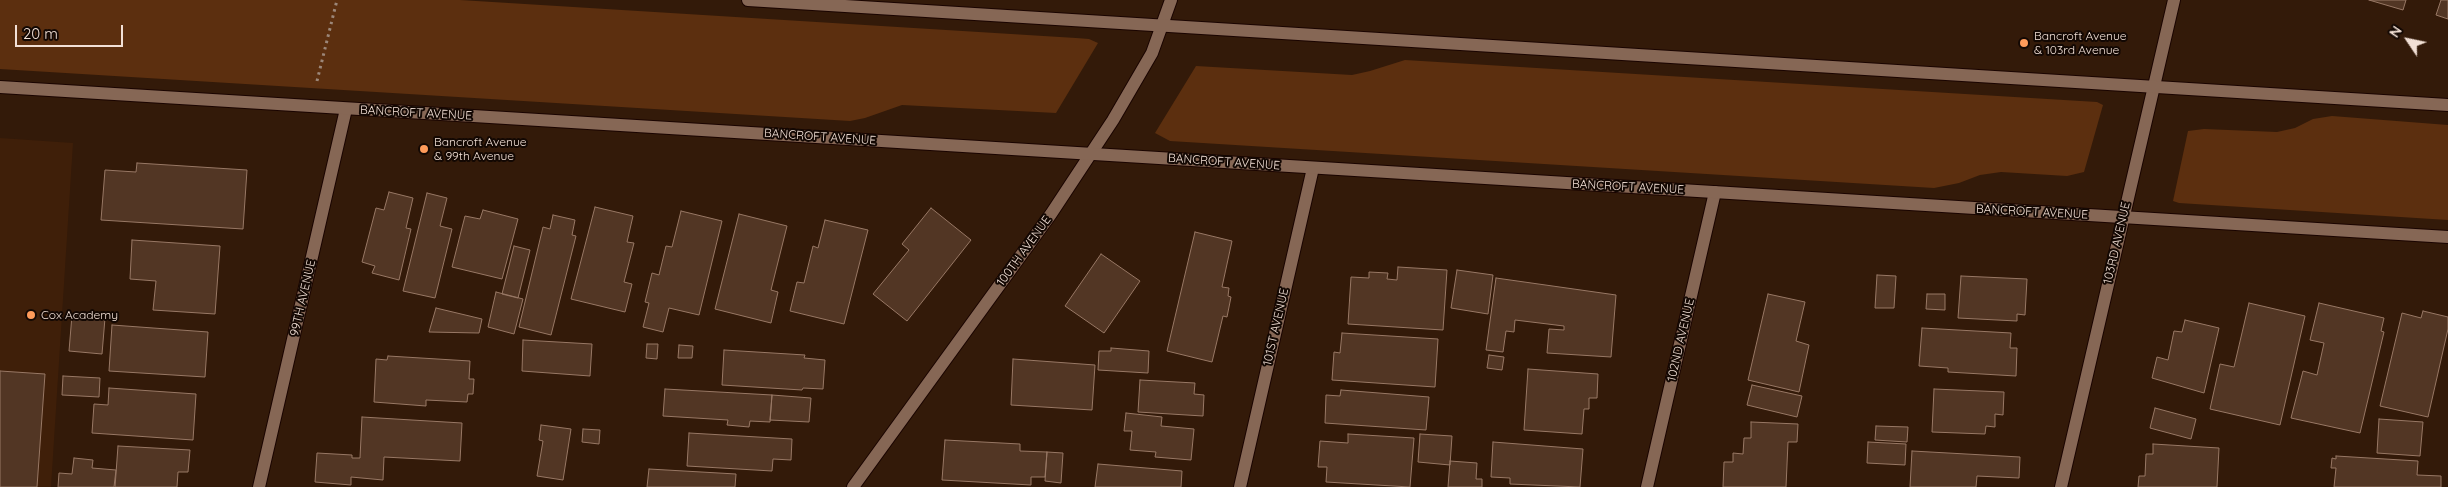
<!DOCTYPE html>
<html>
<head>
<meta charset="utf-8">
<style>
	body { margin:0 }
	#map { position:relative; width:2448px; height:487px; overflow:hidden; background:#331a09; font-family:Quicksand,sans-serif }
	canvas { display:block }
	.north { position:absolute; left:2383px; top:15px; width:50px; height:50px; -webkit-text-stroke:4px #130803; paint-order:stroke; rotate:304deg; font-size:14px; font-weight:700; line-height:20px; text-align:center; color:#f2e0d6 }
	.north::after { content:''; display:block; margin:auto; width:18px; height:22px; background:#f2e0d6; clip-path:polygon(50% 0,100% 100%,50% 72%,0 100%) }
	.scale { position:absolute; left:15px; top:25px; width:108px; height:22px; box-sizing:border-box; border:2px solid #f2e0d6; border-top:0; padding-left:6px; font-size:15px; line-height:18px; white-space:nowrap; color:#f2e0d6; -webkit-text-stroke:4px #130803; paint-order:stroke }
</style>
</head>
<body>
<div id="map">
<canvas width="2448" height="487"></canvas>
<div class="north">N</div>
<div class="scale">20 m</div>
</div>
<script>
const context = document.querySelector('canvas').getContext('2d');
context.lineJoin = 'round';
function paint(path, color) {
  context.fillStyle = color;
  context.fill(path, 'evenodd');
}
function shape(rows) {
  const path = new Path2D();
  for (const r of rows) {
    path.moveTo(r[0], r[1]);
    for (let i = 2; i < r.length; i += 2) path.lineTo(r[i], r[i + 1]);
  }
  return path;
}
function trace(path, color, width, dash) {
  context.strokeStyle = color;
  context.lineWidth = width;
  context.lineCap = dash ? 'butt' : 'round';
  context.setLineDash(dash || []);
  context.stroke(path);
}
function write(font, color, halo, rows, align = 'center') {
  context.font = font + ' Quicksand,sans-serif';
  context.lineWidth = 4;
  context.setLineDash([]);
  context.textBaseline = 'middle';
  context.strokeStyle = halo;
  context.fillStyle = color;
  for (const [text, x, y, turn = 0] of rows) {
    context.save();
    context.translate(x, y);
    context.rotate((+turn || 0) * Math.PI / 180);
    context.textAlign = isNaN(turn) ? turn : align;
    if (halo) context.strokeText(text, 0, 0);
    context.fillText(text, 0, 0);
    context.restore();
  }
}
const built = shape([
	[0,138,73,143,51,487,0,487]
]);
const green = shape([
	[0,0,460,0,1076,38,1089,39,1098,43,1056,113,902,105,865,118,850,121,0,69],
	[1405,60,2097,102,2103,105,2084,172,2067,176,2001,172,1980,175,1959,183,1934,188,1170,141,1155,133,1196,66,1352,75,1370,71],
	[2332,116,2448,125,2448,220,2179,203,2173,201,2188,131,2204,129,2277,132,2295,128,2313,119]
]);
const building = shape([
	[2369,0,2406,0,2403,10,2369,0],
	[2441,0,2448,0,2448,19,2436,15,2441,0],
	[137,163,247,170,243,229,101,220,105,170,136,172,137,163],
	[389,192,413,198,406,228,411,229,399,280,372,273,375,266,362,262,376,208,384,210,389,192],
	[427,193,447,198,440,226,452,229,435,298,403,291,427,193],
	[595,207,633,216,627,242,634,243,624,282,632,284,625,312,571,299,595,207],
	[931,208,971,240,907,321,873,294,909,250,902,244,931,208],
	[483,210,518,219,502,279,452,267,465,216,480,219,483,210],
	[681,211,722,221,699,315,669,308,663,332,643,327,649,303,645,302,652,273,659,275,666,246,672,247,681,211],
	[739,214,787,226,771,290,778,292,771,323,715,309,739,214],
	[553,215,575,220,572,235,576,236,551,335,519,327,543,227,550,229,553,215],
	[825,220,868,230,844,324,790,311,797,282,804,283,813,246,818,248,825,220],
	[1195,232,1232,241,1222,287,1229,288,1228,296,1231,297,1227,317,1223,316,1212,362,1167,351,1195,232],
	[132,240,220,246,215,314,153,310,156,281,130,279,132,240],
	[514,246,530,250,518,298,502,294,514,246],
	[1101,254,1140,281,1104,333,1065,306,1101,254],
	[1398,267,1447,270,1443,330,1348,324,1351,277,1369,278,1369,272,1388,273,1387,279,1397,280,1398,267],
	[1457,270,1493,275,1488,314,1451,308,1457,270],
	[1877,275,1896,276,1894,308,1875,308,1877,275],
	[1961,276,2027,279,2025,315,2017,314,2017,321,1958,318,1961,276],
	[1496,278,1616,295,1611,357,1547,353,1549,329,1564,330,1564,326,1515,320,1514,332,1506,331,1503,352,1486,350,1496,278],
	[496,292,523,299,514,334,488,327,496,292],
	[1768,294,1805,302,1796,341,1809,345,1799,392,1748,380,1768,294],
	[1927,294,1945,294,1945,310,1926,309,1927,294],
	[2249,303,2305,316,2280,425,2210,409,2220,364,2234,367,2249,303],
	[2319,303,2384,318,2381,331,2384,332,2360,433,2291,418,2303,371,2317,375,2324,343,2310,340,2319,303],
	[436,308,482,319,479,333,429,332,436,308],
	[2423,311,2448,317,2448,329,2428,417,2380,406,2402,313,2421,318,2423,311],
	[72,315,105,318,102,354,69,351,72,315],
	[2185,320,2219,328,2204,393,2152,378,2157,357,2168,360,2174,331,2182,332,2185,320],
	[112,325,208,332,205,377,109,371,112,325],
	[1922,328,2011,333,2010,348,2017,348,2016,376,1948,372,1948,368,1919,366,1922,328],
	[1342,333,1438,339,1435,387,1332,380,1334,352,1340,353,1342,333],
	[523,340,592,344,590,376,522,371,523,340],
	[647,344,658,344,657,359,646,358,647,344],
	[679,345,693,346,692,358,678,358,679,345],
	[1111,348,1149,351,1148,373,1098,370,1099,351,1111,351,1111,348],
	[724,350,805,355,804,358,825,360,823,389,803,388,802,390,722,385,724,350],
	[1489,355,1504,357,1502,370,1487,368,1489,355],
	[388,356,470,361,469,379,474,379,473,394,468,394,467,402,426,400,426,406,374,402,376,359,387,360,388,356],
	[1013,359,1095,365,1092,410,1011,405,1013,359],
	[1528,369,1598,374,1597,398,1589,398,1589,409,1584,409,1582,434,1524,430,1528,369],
	[0,371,45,374,37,487,0,487,0,371],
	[63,376,100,378,99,397,62,395,63,376],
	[1140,380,1195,383,1194,394,1204,395,1203,416,1138,412,1140,380],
	[1752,385,1802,396,1797,417,1747,405,1752,385],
	[109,388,196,394,193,440,92,433,94,404,108,405,109,388],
	[665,389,772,395,770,422,750,421,749,427,727,425,728,420,663,416,665,389],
	[1934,389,2004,392,2003,415,1995,414,1995,427,1986,426,1985,434,1932,432,1934,389],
	[1341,390,1429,397,1426,430,1325,423,1326,395,1340,396,1341,390],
	[772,395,811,398,809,422,770,420,772,395],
	[2155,408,2196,419,2191,439,2150,428,2155,408],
	[1126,413,1162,417,1161,426,1194,429,1191,460,1155,457,1156,452,1130,450,1132,431,1124,431,1126,413],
	[362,417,462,423,460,461,384,457,383,480,351,477,351,485,315,482,317,453,352,455,352,458,360,458,362,417],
	[2379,419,2423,422,2420,456,2377,453,2379,419],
	[1751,422,1798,424,1797,442,1788,442,1786,487,1723,487,1724,462,1733,462,1733,453,1743,454,1744,438,1751,438,1751,422],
	[541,425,571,429,563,480,537,476,543,441,539,440,541,425],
	[1876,426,1908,427,1907,442,1875,440,1876,426],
	[583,429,600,430,599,444,582,442,583,429],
	[689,433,792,439,791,460,773,459,772,471,687,466,689,433],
	[1348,434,1414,438,1410,487,1326,482,1327,467,1318,467,1320,441,1348,443,1348,434],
	[1420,434,1452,436,1450,465,1418,462,1420,434],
	[945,440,1020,444,1020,451,1047,452,1045,477,1031,477,1031,485,942,480,945,440],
	[1493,442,1583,449,1580,487,1510,484,1510,478,1491,477,1493,442],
	[1868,442,1906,444,1905,465,1867,463,1868,442],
	[2153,444,2219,448,2217,487,2138,487,2139,476,2145,476,2146,454,2153,454,2153,444],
	[118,446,190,450,188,472,178,472,177,487,115,487,118,446],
	[1912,451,2020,457,2019,478,1977,476,1976,487,1910,487,1912,451],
	[1047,452,1063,453,1061,483,1045,481,1047,452],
	[2336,456,2418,461,2417,475,2441,476,2441,487,2334,487,2336,468,2331,468,2332,458,2336,459,2336,456],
	[74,458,93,460,92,468,116,470,114,487,58,487,59,473,72,474,74,458],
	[1450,461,1477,463,1476,479,1482,479,1482,487,1448,487,1450,461],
	[1098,464,1182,471,1181,487,1095,487,1098,464],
	[649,469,736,474,735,487,647,487,649,469]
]);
const path = shape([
	[317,81,337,0]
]);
const minor = shape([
	[259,487,346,109],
	[853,487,1051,214,1113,120,1152,53,1171,0],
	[1240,487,1313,168],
	[1647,487,1715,192],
	[2061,487,2174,0]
]);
const secondary = shape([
	[748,0,2448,105],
	[0,87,2448,237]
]);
const markers = [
	[2024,43,5,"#ff9b5a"],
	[424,149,5,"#ff9b5a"],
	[31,315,5,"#ff9b5a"]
];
const poiNames = [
	["Bancroft Avenue",2034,36],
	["& 103rd Avenue",2034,50],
	["Bancroft Avenue",434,142],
	["& 99th Avenue",434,156],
	["Cox Academy",41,315]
];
const streetNames = [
	["BANCROFT AVENUE",416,113,3],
	["BANCROFT AVENUE",820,137,4],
	["BANCROFT AVENUE",1224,162,4],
	["BANCROFT AVENUE",1628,187,3],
	["BANCROFT AVENUE",2032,212,3],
	["103RD AVENUE",2117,243,-77],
	["100TH AVENUE",1024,251,-54],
	["99TH AVENUE",303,298,-77],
	["101ST AVENUE",1276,327,-77],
	["102ND AVENUE",1681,340,-77]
];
paint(built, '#3f1f09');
paint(green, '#5c2f0f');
paint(building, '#523624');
trace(building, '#987865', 1);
trace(minor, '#1a0400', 14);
trace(secondary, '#1a0400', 14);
trace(path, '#9c8779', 3, [2.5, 4]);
trace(minor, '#866755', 12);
trace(secondary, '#866755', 12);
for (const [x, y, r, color] of markers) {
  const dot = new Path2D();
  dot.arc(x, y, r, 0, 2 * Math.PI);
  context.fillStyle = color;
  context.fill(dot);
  trace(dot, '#130803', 2);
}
write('12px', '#f2e0d6', '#130803', poiNames, 'left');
write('12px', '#f2e0d6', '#130803', streetNames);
</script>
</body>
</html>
